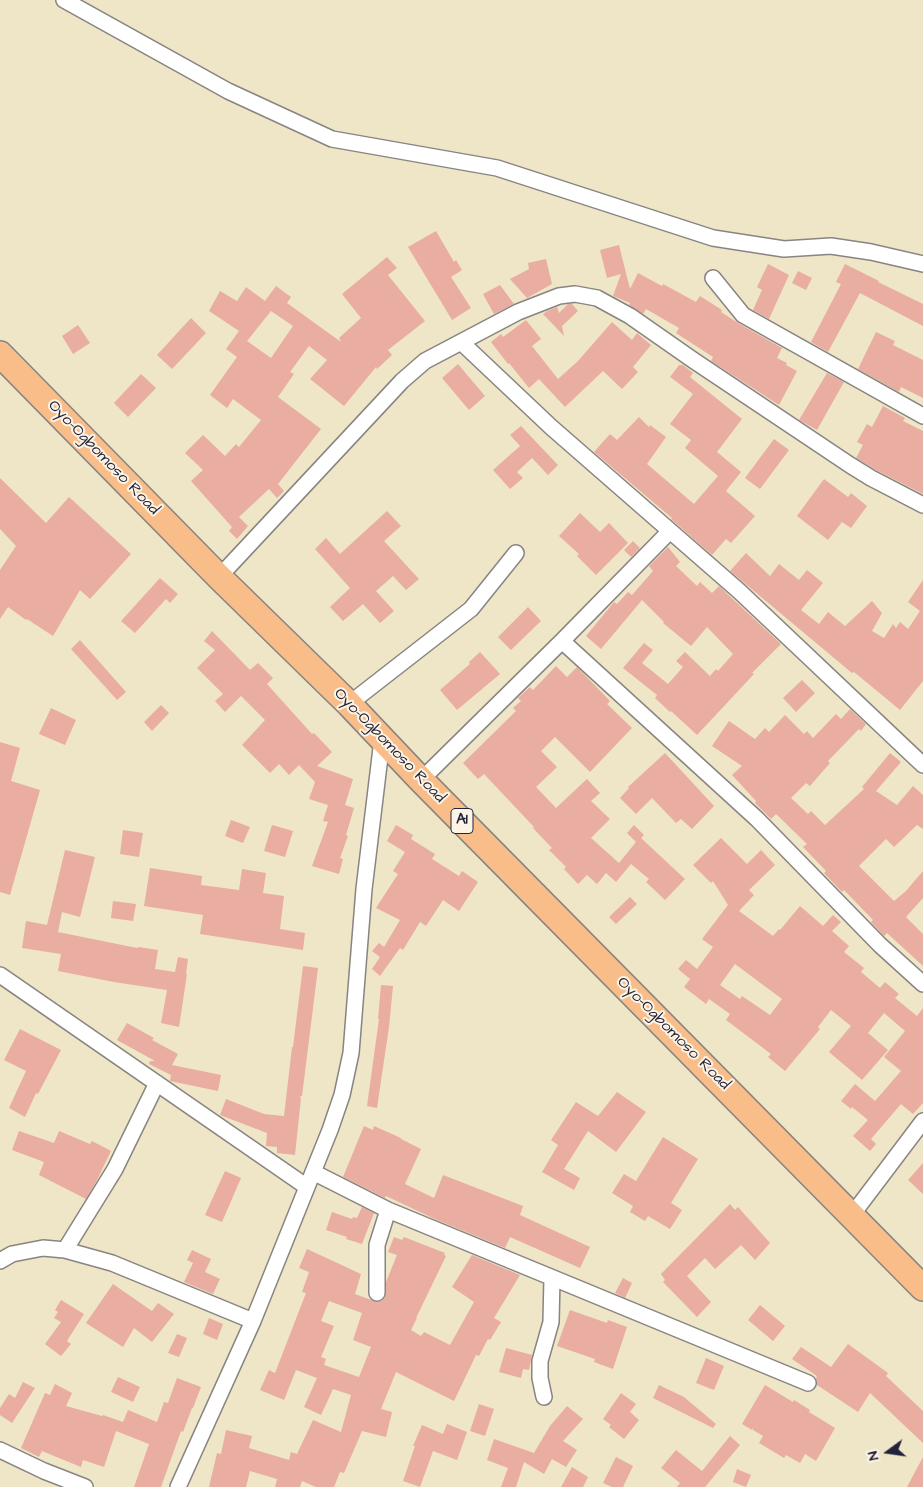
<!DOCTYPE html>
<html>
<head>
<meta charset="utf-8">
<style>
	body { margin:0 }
	#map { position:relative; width:923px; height:1487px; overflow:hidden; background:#eee6c7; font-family:"Architects Daughter",sans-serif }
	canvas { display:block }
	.north { position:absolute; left:863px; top:1427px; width:50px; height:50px; -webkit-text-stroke:4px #fcf5e5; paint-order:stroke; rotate:256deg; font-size:14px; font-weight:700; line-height:20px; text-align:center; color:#22223b }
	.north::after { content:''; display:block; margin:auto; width:18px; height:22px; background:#22223b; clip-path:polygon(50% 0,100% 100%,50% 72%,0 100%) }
</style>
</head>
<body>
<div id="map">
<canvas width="923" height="1487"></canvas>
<div class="north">N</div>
</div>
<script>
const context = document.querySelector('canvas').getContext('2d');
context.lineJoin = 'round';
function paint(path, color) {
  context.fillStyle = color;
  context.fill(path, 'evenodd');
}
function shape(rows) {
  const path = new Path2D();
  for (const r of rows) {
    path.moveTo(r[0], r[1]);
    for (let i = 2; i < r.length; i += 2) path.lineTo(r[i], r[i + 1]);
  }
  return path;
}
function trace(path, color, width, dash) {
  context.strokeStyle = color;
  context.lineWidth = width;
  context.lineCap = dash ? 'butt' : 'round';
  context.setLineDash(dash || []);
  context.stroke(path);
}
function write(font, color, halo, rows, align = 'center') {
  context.font = font + ' "Architects Daughter",sans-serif';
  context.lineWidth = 4;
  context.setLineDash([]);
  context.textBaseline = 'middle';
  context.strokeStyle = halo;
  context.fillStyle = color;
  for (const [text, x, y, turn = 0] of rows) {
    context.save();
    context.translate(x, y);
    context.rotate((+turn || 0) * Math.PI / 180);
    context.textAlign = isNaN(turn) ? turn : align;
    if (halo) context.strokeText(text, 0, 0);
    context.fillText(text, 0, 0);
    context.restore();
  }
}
const building = shape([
	[436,231,454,262,456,260,462,270,451,277,471,308,452,320,408,247],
	[619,245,630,289,638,273,662,286,663,284,696,302,700,296,722,310,721,312,738,323,782,348,777,358,787,363,786,365,797,371,779,405,711,361,713,357,676,333,679,328,646,309,643,314,629,305,630,303,613,296,621,274,607,278,600,250],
	[387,257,397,268,388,275,425,321,388,350,392,355,377,369,376,367,344,406,310,379,327,360,309,346,290,372,294,374,278,397,321,429,278,484,284,491,277,498,269,489,239,517,248,526,237,539,229,531,232,527,191,481,203,470,185,453,203,435,225,456,236,444,239,447,261,420,233,399,227,408,210,395,237,357,226,349,239,331,209,311,220,291,237,301,246,287,265,301,276,286,291,297,287,303,341,342,339,338,361,318,342,294],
	[271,311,293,326,271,358,247,341],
	[546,259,552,284,527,298,510,279,529,269,528,263],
	[768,264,789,275,769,319,753,310,762,290,757,287],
	[845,264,879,281,878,282,923,304,923,326,860,293,828,352,811,342,841,284,836,282],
	[798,271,812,278,806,290,792,283],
	[500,285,514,304,494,314,483,294],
	[568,304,572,304,578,311,562,326,564,336,543,314,547,311,557,307,559,313],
	[191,318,206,333,172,369,157,355],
	[526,320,541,339,532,346,558,379,578,361,612,322,632,340,637,333,651,345,633,367,638,372,622,389,603,371,565,407,539,379,529,388,509,363,508,364,491,342,501,334,503,337],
	[78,325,90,343,73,354,62,336],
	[876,332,895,341,893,345,923,360,923,398,901,387,899,392,858,369],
	[458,364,485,396,469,410,442,378],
	[679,365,683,365,693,373,690,377,742,419,717,452,741,472,726,491,755,516,731,543,726,539,712,555,671,519,672,518,594,452,610,434,617,440,639,417,649,427,650,425,666,437,647,464,694,504,718,476,685,448,691,440,670,424,693,394,670,377],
	[827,373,844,382,817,430,799,420],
	[141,374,156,388,128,417,114,403],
	[883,406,905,418,903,421,923,431,923,494,876,470,856,458,863,445,857,442,867,424,872,427],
	[521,426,558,465,548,475,532,458,517,472,523,478,510,489,493,470,520,446,510,435],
	[774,439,789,450,760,489,745,478],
	[0,478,46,523,69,497,131,554,90,599,80,590,53,636,27,619,26,620,8,607,0,619,0,570,16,546,0,529],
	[824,479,848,497,851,493,867,506,851,528,842,522,828,540,797,516],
	[387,511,401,526,384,541,419,579,406,590,393,576,376,591,394,611,380,623,363,604,343,621,330,607,350,588,315,549,326,538,340,554],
	[580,513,600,532,609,523,628,543,596,575,577,556,579,554,559,536],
	[633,541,640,548,631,557,624,550],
	[668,547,680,562,676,566,697,586,700,582,712,593,719,586,781,644,752,673,754,674,697,735,671,711,670,712,655,698,657,695,623,668,644,643,653,650,642,663,668,684,683,667,676,661,685,652,710,676,716,669,718,671,733,654,707,627,691,646,663,623,664,622,642,600,601,649,586,636,614,602,617,604,628,592,632,595,653,571,649,566],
	[746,553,770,576,779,564,799,580,807,570,823,583,801,610,819,624,828,612,845,626,872,601,882,613,872,631,884,638,893,624,896,628,900,622,908,629,920,611,908,602,923,580,923,681,900,710,854,672,852,673,730,571],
	[160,578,178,594,170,603,166,599,135,633,121,621],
	[528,607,541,621,511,650,498,637],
	[212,631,250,670,258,663,273,678,267,684,312,734,314,733,332,752,317,766,353,779,345,805,354,808,346,835,348,836,340,858,343,859,339,874,312,866,328,822,323,821,328,805,309,799,315,782,299,765,289,775,279,764,270,773,242,745,265,720,241,696,225,712,215,701,223,694,197,668,215,650,204,641],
	[80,640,126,692,117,700,71,649],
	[480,652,500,674,457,710,440,690,470,664,469,662],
	[556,666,567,677,577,667,610,701,607,704,632,728,590,772,555,737,541,751,557,767,536,787,556,808,587,779,600,793,591,801,610,819,591,838,619,863,636,842,627,833,634,825,644,835,641,838,685,879,665,900,646,882,649,879,631,864,616,882,606,873,597,884,587,875,578,884,564,869,566,867,549,850,552,848,533,828,534,827,484,774,478,779,463,763,516,711,513,708,521,701,518,698,530,687,533,690],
	[802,680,815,693,796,712,783,698],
	[161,705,169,713,152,731,144,722],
	[51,708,76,720,65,745,39,734],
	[850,709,866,724,861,731,859,729,828,761,830,763,810,786,806,783,791,798,808,814,811,811,825,825,864,789,862,787,890,753,901,762,876,791,897,805,913,786,923,795,923,829,917,825,894,847,886,839,859,866,894,901,906,891,923,871,923,898,906,917,923,934,923,966,887,933,884,936,871,922,873,920,844,890,842,892,824,873,826,871,803,847,807,844,776,814,771,819,755,803,756,801,732,775,742,766,712,746,729,721,755,739,765,728,769,732,785,715,804,734,807,731,813,738,836,714,841,719],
	[0,742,20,748,11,781,40,790,10,895,0,892],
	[665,753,714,806,692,829,681,819,676,823,652,798,636,814,620,798,629,788,628,787],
	[231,820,250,827,243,843,225,836],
	[272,825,293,831,285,857,264,851],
	[396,825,413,835,411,839,435,854,432,859,459,876,462,871,478,882,459,911,443,900,426,926,420,922,403,950,400,948,380,976,372,969,380,957,372,951,379,943,384,947,400,920,376,908,398,874,393,871,405,852,387,841],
	[123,830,143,833,139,857,120,854],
	[721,838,747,864,761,850,775,865,749,890,754,895,739,911,773,936,779,929,780,930,800,906,823,926,833,915,841,922,832,931,849,946,844,952,864,968,861,972,880,988,885,982,899,994,895,998,917,1016,923,1008,923,1103,913,1114,901,1104,871,1139,876,1144,870,1151,853,1136,868,1120,852,1107,851,1109,841,1101,855,1084,875,1101,901,1071,884,1057,905,1031,884,1013,868,1033,888,1050,862,1080,829,1052,851,1026,831,1010,818,1027,820,1029,785,1071,768,1057,771,1054,726,1020,730,1014,709,999,706,1004,684,987,690,979,678,969,686,960,697,969,713,947,702,939,728,905,713,881,711,883,693,865],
	[735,964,782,999,770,1015,742,996,740,999,720,985],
	[65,850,95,857,80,917,62,912,58,932,137,948,139,947,158,950,155,969,175,972,178,957,188,959,186,974,187,974,179,1027,161,1023,167,990,114,982,58,971,61,954,22,948,26,921,47,925],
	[150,868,202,876,201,885,239,890,242,869,266,873,263,893,284,896,280,929,305,933,303,950,200,934,203,915,144,906],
	[630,897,637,904,616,924,609,917],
	[113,901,136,904,133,921,111,918],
	[303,966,318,968,302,1096,299,1097,301,1098,295,1155,277,1153,277,1147,266,1146,267,1133,220,1115,226,1099,264,1114,284,1116,292,1047,293,1047],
	[381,985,393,986,389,1027,377,1108,367,1106,379,1019,378,1019],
	[127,1023,154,1038,152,1040,178,1054,172,1065,221,1075,218,1091,170,1081,171,1075,149,1064,150,1061,155,1061,117,1040],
	[20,1029,61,1050,38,1094,36,1093,25,1117,9,1108,26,1071,4,1060],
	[617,1092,646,1112,616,1152,588,1131,564,1169,580,1178,574,1190,542,1172,558,1145,551,1140,576,1102,598,1116],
	[364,1126,373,1130,374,1126,401,1138,401,1139,421,1149,405,1184,434,1198,443,1175,523,1206,520,1215,590,1247,580,1268,510,1237,505,1248,437,1220,386,1196,385,1198,343,1177],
	[19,1131,54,1143,59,1131,90,1144,92,1141,111,1151,96,1182,86,1199,39,1175,44,1162,12,1150],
	[663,1137,698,1159,671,1203,682,1210,670,1229,648,1216,645,1221,630,1212,633,1206,612,1193,624,1174,636,1181],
	[923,1163,923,1194,908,1180],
	[225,1171,241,1178,222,1222,205,1215],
	[730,1204,735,1210,738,1207,770,1243,755,1260,741,1245,715,1269,705,1258,687,1276,711,1302,697,1317,663,1282,665,1280,661,1274],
	[362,1207,374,1213,362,1244,346,1239,347,1237,326,1230,332,1212,352,1219,353,1217,357,1218],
	[394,1237,402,1240,404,1237,445,1253,444,1255,446,1256,416,1318,417,1318,411,1330,421,1336,424,1332,450,1345,474,1302,452,1287,472,1255,520,1275,494,1318,501,1322,490,1340,488,1339,479,1356,476,1355,454,1401,396,1372,381,1409,392,1412,386,1437,362,1431,344,1473,340,1472,334,1487,316,1487,302,1481,300,1487,275,1487,277,1479,250,1471,246,1487,209,1487,217,1453,221,1454,226,1430,252,1436,249,1448,289,1460,291,1452,297,1454,313,1420,341,1432,351,1395,333,1389,321,1415,304,1407,317,1378,296,1370,284,1400,260,1390,269,1370,275,1373,306,1293,302,1292,309,1272,299,1268,307,1249,361,1274,355,1294,377,1302,382,1301,385,1297,386,1282,397,1255,388,1252],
	[329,1301,362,1313,353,1340,371,1347,359,1377,324,1365,326,1359,321,1357,334,1326,321,1321],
	[192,1250,211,1259,205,1272,220,1279,213,1294,184,1282,193,1263,187,1260],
	[623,1278,632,1283,625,1298,615,1293],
	[113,1284,152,1311,158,1303,174,1314,152,1342,134,1328,123,1347,86,1323],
	[61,1300,84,1314,67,1341,71,1344,61,1356,45,1344,61,1322,54,1318,58,1312,55,1310],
	[760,1305,785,1326,773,1341,748,1320],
	[570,1310,607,1323,608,1320,627,1327,613,1369,594,1362,595,1359,557,1346],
	[209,1318,223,1324,217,1340,203,1334],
	[177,1334,187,1338,179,1357,168,1353],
	[848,1344,888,1373,886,1376,923,1411,923,1443,870,1393,858,1412,817,1385,816,1378,817,1376,792,1359,801,1347,831,1367],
	[506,1348,532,1355,529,1370,523,1369,521,1378,499,1372],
	[706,1358,724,1366,714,1390,696,1383],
	[118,1377,140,1387,133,1402,111,1392],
	[177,1378,201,1387,193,1408,192,1408,183,1432,181,1431,161,1487,134,1487,149,1444,116,1431,104,1467,83,1460,81,1467,42,1451,39,1457,21,1448,45,1393,50,1395,55,1384,72,1393,66,1406,102,1416,103,1415,123,1422,128,1410,157,1422,164,1402,168,1403],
	[23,1382,35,1388,12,1423,0,1415,0,1408,9,1394,15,1398],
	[659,1385,684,1397,716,1424,713,1428,653,1398],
	[765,1385,793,1402,794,1400,810,1410,809,1412,835,1428,816,1461,805,1454,800,1463,786,1455,784,1458,759,1443,763,1436,753,1430,753,1428,752,1430,742,1424],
	[621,1393,636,1404,630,1412,639,1420,624,1439,609,1427,611,1425,603,1419],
	[479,1404,494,1409,485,1436,470,1431],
	[567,1406,583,1419,563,1441,577,1450,566,1467,552,1459,544,1474,524,1462,516,1487,501,1487,508,1468,487,1460,494,1439,534,1453,550,1426],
	[447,1424,467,1432,457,1460,433,1451,420,1487,403,1481,415,1446,413,1446,422,1425,443,1434],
	[730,1436,740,1445,705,1487,677,1487,680,1483,661,1468,676,1450,702,1471],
	[616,1457,633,1466,623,1487,612,1487,603,1483],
	[923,1457,923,1487,907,1487],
	[572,1467,588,1477,583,1487,561,1487],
	[737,1469,751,1475,746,1487,733,1482]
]);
const minor = shape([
	[64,0,228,91,332,139,497,168,713,238,784,249,831,246,871,252,923,264],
	[713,278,743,315,923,416],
	[461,342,551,427,739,591,923,765],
	[219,577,402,381,425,361,518,312,559,296,575,294,597,298,630,316,693,360,850,465,871,478,923,505],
	[562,641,757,819,880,945,923,984],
	[349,704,471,609,516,553],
	[421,780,562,641,670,531],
	[0,975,307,1187],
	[313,1172,388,1210,808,1383],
	[852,1215,923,1121],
	[65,1250,115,1169,157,1083],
	[0,1261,12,1254,43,1248,65,1250,112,1263,253,1321],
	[377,1293,377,1245,388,1210],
	[544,1397,540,1378,540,1361,551,1322,552,1278],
	[0,1450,44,1471,85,1487],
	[178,1487,253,1321,330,1130,342,1095,351,1053,364,889,382,740]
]);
const trunk = shape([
	[0,354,219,577,349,704,421,780,923,1288]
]);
const shields = [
	[462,821,22]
];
const shieldNames = [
	["A1",462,821]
];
const streetNames = [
	["Oyo-Ogbomoso Road",103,458,46],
	["Oyo-Ogbomoso Road",389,746,46],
	["Oyo-Ogbomoso Road",673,1034,45]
];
paint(building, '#e9ada1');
trace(minor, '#888481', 18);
trace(trunk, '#888481', 28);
trace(minor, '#fff', 15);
trace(trunk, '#f8bd89', 25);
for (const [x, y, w] of shields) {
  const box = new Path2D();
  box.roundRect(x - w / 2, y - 12.5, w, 25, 4);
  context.fillStyle = '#fcf5e5';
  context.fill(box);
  trace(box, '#22223b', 1);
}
write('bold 15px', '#22223b', null, shieldNames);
write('16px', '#22223b', '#fcf5e5', streetNames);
</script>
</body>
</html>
